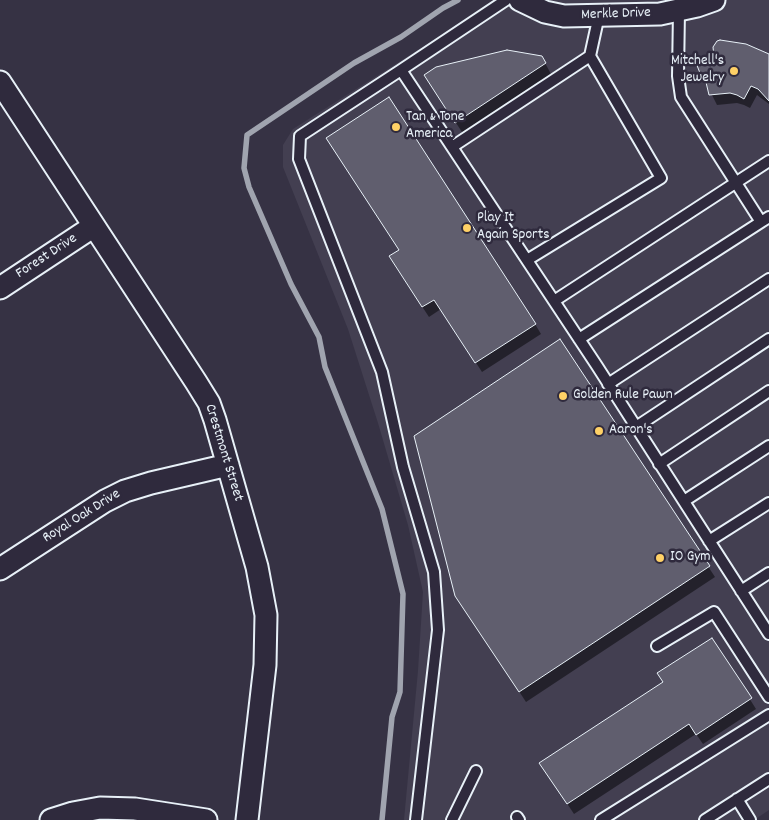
<!DOCTYPE html>
<html>
<head>
<meta charset="utf-8">
<style>
	body { margin:0 }
	canvas { display:block; background:#363244 }
</style>
</head>
<body>
<canvas width="769" height="820"></canvas>
<script>
const context = document.querySelector('canvas').getContext('2d');
context.lineJoin = 'round';
function paint(path, color) {
  context.fillStyle = color;
  context.fill(path, 'evenodd');
}
function shape(rows) {
  const path = new Path2D();
  for (const r of rows) {
    path.moveTo(r[0], r[1]);
    for (let i = 2; i < r.length; i += 2) path.lineTo(r[i], r[i + 1]);
  }
  return path;
}
function trace(path, color, width, dash) {
  context.strokeStyle = color;
  context.lineWidth = width;
  context.lineCap = dash ? 'butt' : 'round';
  context.setLineDash(dash || []);
  context.stroke(path);
}
function write(font, color, halo, rows, align = 'center') {
  context.font = font + ' Dekko,sans-serif';
  context.lineWidth = 5;
  context.setLineDash([]);
  context.textBaseline = 'middle';
  context.strokeStyle = halo;
  context.fillStyle = color;
  for (const [text, x, y, turn = 0] of rows) {
    context.save();
    context.translate(x, y);
    context.rotate((+turn || 0) * Math.PI / 180);
    context.textAlign = isNaN(turn) ? turn : align;
    if (halo) context.strokeText(text, 0, 0);
    context.fillText(text, 0, 0);
    context.restore();
  }
}
const built = shape([
	[497,0,769,0,769,810,754,820,404,820,418,671,423,592,408,525,378,423,348,329,283,167,283,145,293,129]
]);
const shadow = shape([
	[769,56,769,104,757,95,750,108,744,105,737,103,717,105,703,77],
	[545,63,551,74,462,132,431,85],
	[400,250,535,324,541,334,482,372,441,309,429,317,396,267],
	[560,341,715,577,526,702,463,606],
	[712,639,756,709,703,744,696,734,574,814,547,773,664,683]
]);
const stream = shape([
	[382,820,392,717,400,692,403,594,382,509,325,367,319,337,291,284,249,187,244,168,247,135,354,63,401,37,443,8,458,0]
]);
const building = shape([
	[720,40,746,44,769,54,769,101,758,89,751,86,744,99,737,95,730,93,709,95,705,78,702,78,696,63,707,61,707,57,714,57,713,47,717,41,720,40],
	[507,50,542,56,546,63,455,123,424,75,436,67,507,50],
	[389,97,536,324,475,363,434,300,422,307,389,256,399,250,326,138,389,97],
	[560,339,710,566,519,692,455,596,414,436,560,339],
	[712,638,752,698,696,735,689,724,567,804,539,763,663,682,657,673,712,638]
]);
const service = shape([
	[506,0,401,70,597,366,769,634],
	[679,10,678,76,681,97,761,222,769,217],
	[401,70,300,136,299,159,382,372,403,467,434,572,438,630,416,820],
	[452,147,590,56,599,15],
	[527,260,661,178,590,56],
	[554,301,769,161],
	[579,339,761,222],
	[608,384,769,279],
	[636,427,769,339],
	[659,464,769,391],
	[684,501,769,446],
	[709,541,769,503],
	[741,591,769,573],
	[657,646,714,612,769,697],
	[737,799,750,820],
	[517,817,519,820],
	[452,820,476,771],
	[601,820,769,715],
	[705,820,769,779]
]);
const minor = shape([
	[520,0,545,12,564,16,660,14,697,6,714,0],
	[0,82,196,382,209,403,215,420,257,567,266,615,265,665,247,820],
	[0,288,94,226],
	[0,569,105,501,125,491,151,483,228,465],
	[51,820,73,813,100,808,135,809,206,820]
]);
const markers = [
	[734,71,5,"#ffd166"],
	[396,127,5,"#ffd166"],
	[467,228,5,"#ffd166"],
	[563,396,5,"#ffd166"],
	[599,431,5,"#ffd166"],
	[660,558,5,"#ffd166"]
];
const streetNames = [
	["Merkle Drive",616,15,-2],
	["Forest Drive",47,257,-33],
	["Crestmont Street",223,453,73],
	["Royal Oak Drive",82,517,-32]
];
const poiNames = [
	["Mitchell's",724,62,"right"],
	["Jewelry",724,79,"right"],
	["Tan & Tone",406,118],
	["America",406,135],
	["Play It",477,219],
	["Again Sports",477,236],
	["Golden Rule Pawn",573,396],
	["Aaron's",609,431],
	["IO Gym",670,558]
];
paint(built, '#433f51');
paint(shadow, '#0007');
trace(stream, '#a0a4af', 5.5);
paint(building, '#605e6e');
trace(building, '#e8f1f8', 1);
trace(service, '#e8f1f8', 14);
trace(minor, '#e8f1f8', 25);
trace(service, '#2f2a3d', 10);
trace(minor, '#2f2a3d', 21);
for (const [x, y, r, color] of markers) {
  const dot = new Path2D();
  dot.arc(x, y, r, 0, 2 * Math.PI);
  context.fillStyle = color;
  context.fill(dot);
  trace(dot, '#2f2a3d', 2);
}
write('15px', '#e8f1f8', '#2f2a3d', streetNames);
write('15px', '#e8f1f8', '#2f2a3d', poiNames, 'left');
</script>
</body>
</html>
